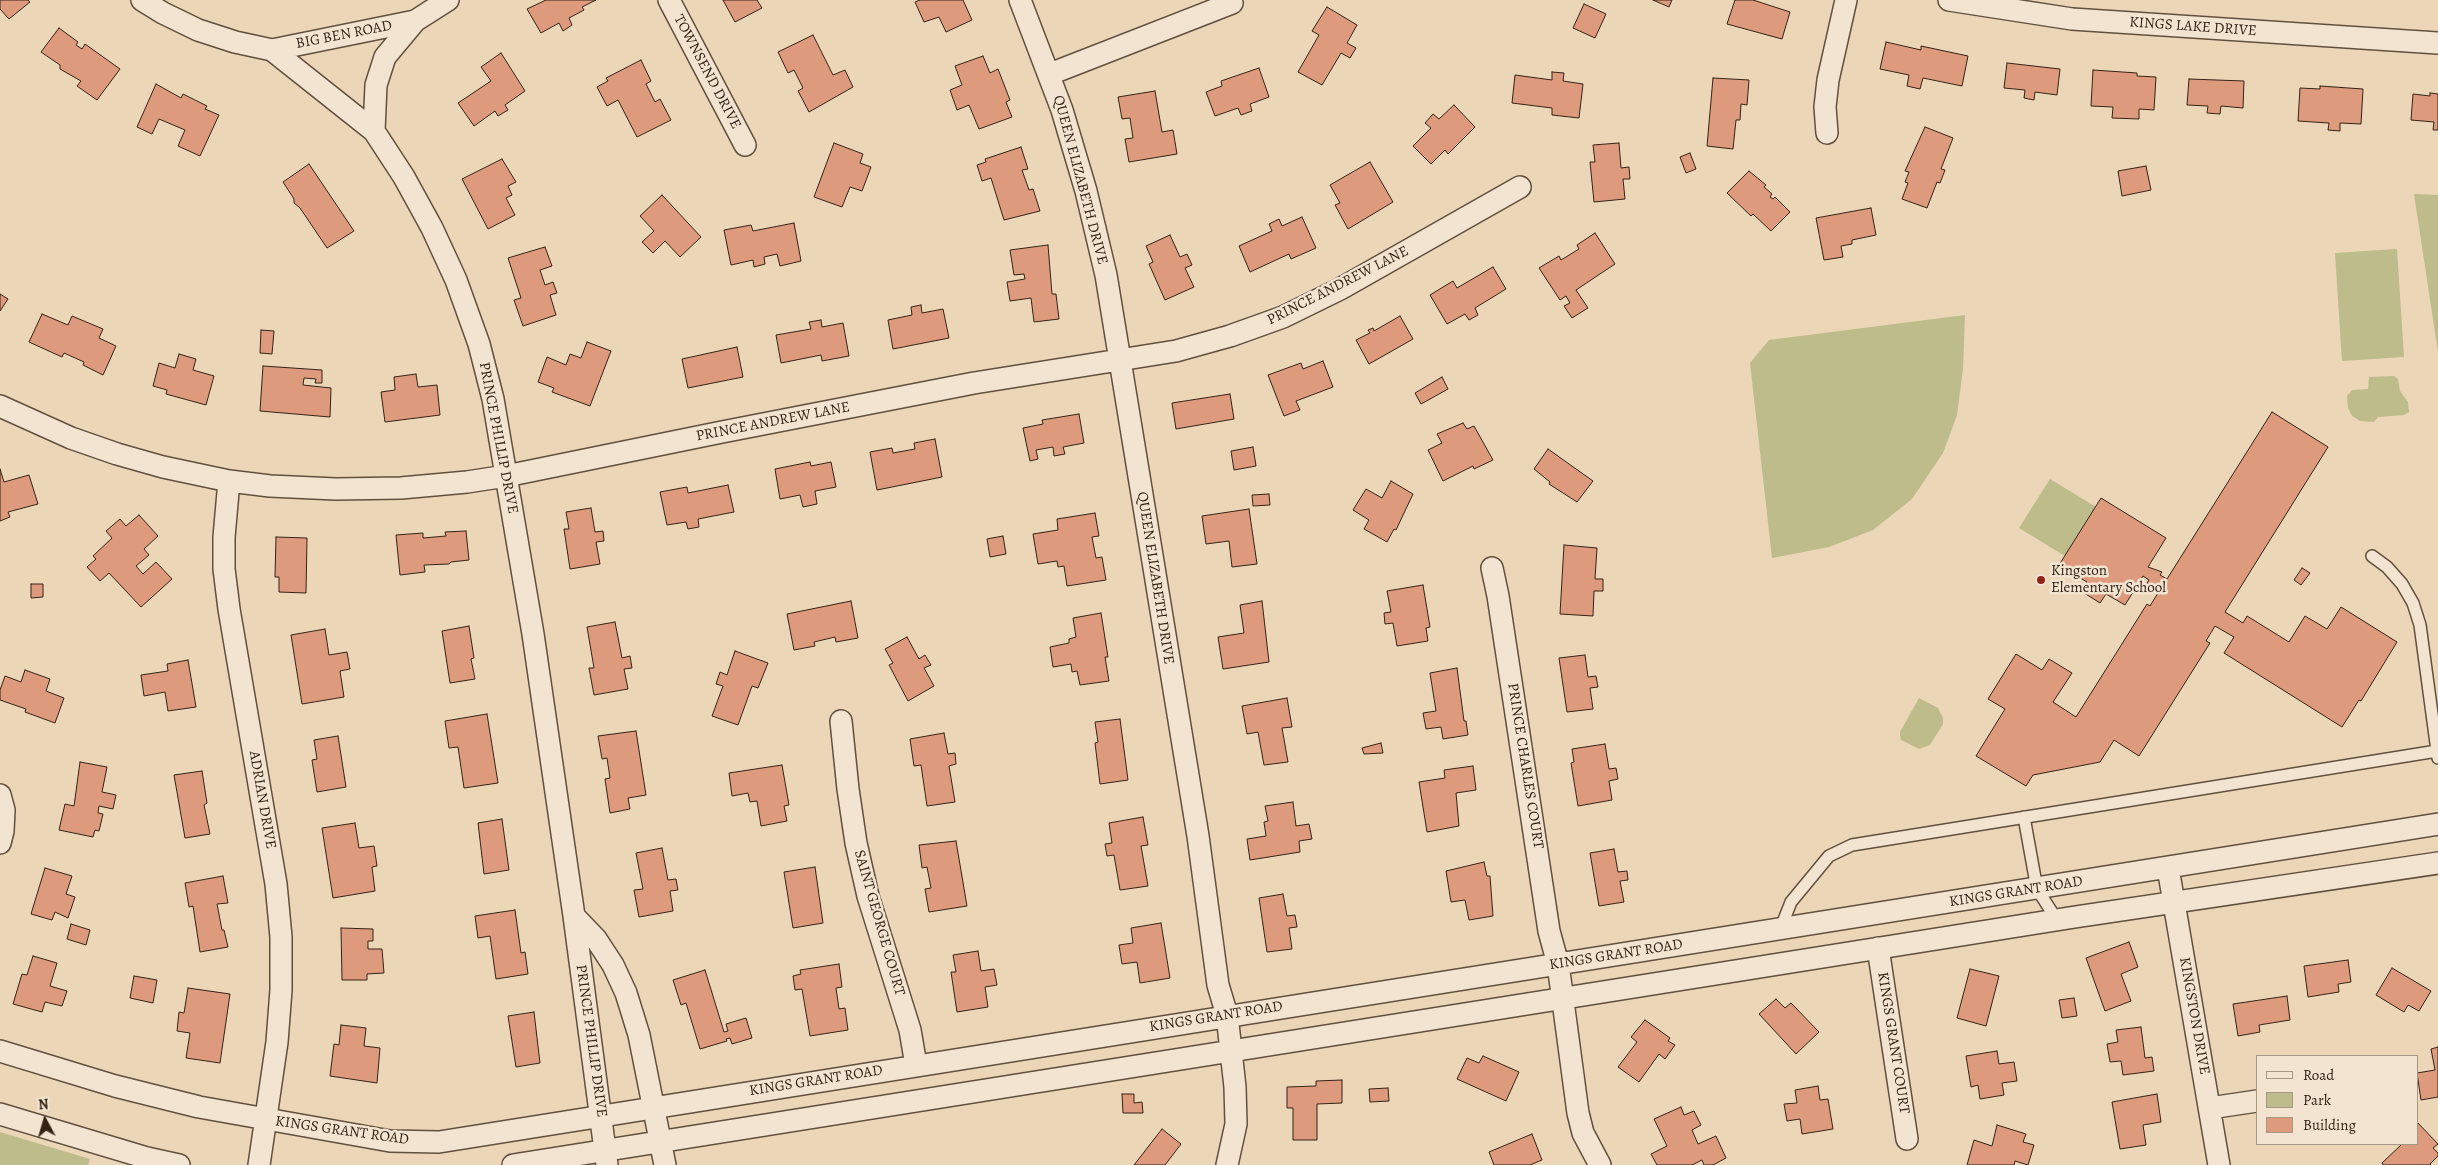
<!DOCTYPE html>
<html>
<head>
<meta charset="utf-8">
<style>
	body { margin:0 }
	#map { position:relative; width:2438px; height:1165px; overflow:hidden; background:#ebd6b8; font-family:Alegreya,serif }
	canvas { display:block }
	.legend { position:absolute; left:2256px; top:1055px; width:162px; height:90px; box-sizing:border-box; background:#f2e4d1; border:1px solid #a69786; margin:0; padding:6px 9px; list-style:none; font-size:15px; color:#342315 }
	.legend li { display:flex; align-items:center; gap:10px; height:25px }
	.legend b { width:25px; border:1px solid #a69786 }
	.north { position:absolute; left:20px; top:1095px; width:50px; height:50px; -webkit-text-stroke:4px #f2e4d1; paint-order:stroke; rotate:354deg; font-size:14px; font-weight:700; line-height:20px; text-align:center; color:#342315 }
	.north::after { content:''; display:block; margin:auto; width:18px; height:22px; background:#342315; clip-path:polygon(50% 0,100% 100%,50% 72%,0 100%) }
</style>
</head>
<body>
<div id="map">
<canvas width="2438" height="1165"></canvas>
<ul class="legend">
<li><b style="height:6px;background:#f2e4d1"></b>Road</li>
<li><b style="height:14px;background:#bdbc8a"></b>Park</li>
<li><b style="height:14px;background:#dd9a7d"></b>Building</li>
</ul>
<div class="north">N</div>
</div>
<script>
const context = document.querySelector('canvas').getContext('2d');
context.lineJoin = 'round';
function paint(path, color) {
  context.fillStyle = color;
  context.fill(path, 'evenodd');
}
function shape(rows) {
  const path = new Path2D();
  for (const r of rows) {
    path.moveTo(r[0], r[1]);
    for (let i = 2; i < r.length; i += 2) path.lineTo(r[i], r[i + 1]);
  }
  return path;
}
function trace(path, color, width, dash) {
  context.strokeStyle = color;
  context.lineWidth = width;
  context.lineCap = dash ? 'butt' : 'round';
  context.setLineDash(dash || []);
  context.stroke(path);
}
function write(font, color, halo, rows, align = 'center') {
  context.font = font + ' Alegreya,serif';
  context.lineWidth = 5;
  context.setLineDash([]);
  context.textBaseline = 'middle';
  context.strokeStyle = halo;
  context.fillStyle = color;
  for (const [text, x, y, turn = 0] of rows) {
    context.save();
    context.translate(x, y);
    context.rotate((+turn || 0) * Math.PI / 180);
    context.textAlign = isNaN(turn) ? turn : align;
    if (halo) context.strokeText(text, 0, 0);
    context.fillText(text, 0, 0);
    context.restore();
  }
}
const green = shape([
	[2414,194,2438,195,2438,352],
	[2397,249,2404,357,2342,361,2335,253],
	[1965,315,1963,369,1957,415,1943,453,1912,499,1873,530,1829,547,1772,558,1750,363,1769,340],
	[2394,376,2398,379,2400,391,2408,402,2409,412,2404,415,2378,417,2374,422,2360,421,2352,416,2348,408,2347,396,2352,390,2368,389,2369,377],
	[2050,479,2096,507,2065,556,2019,528],
	[1919,698,1938,708,1943,718,1943,724,1930,745,1919,749,1901,740,1900,736,1900,732],
	[0,1132,90,1159,88,1165,0,1165]
]);
const building = shape([
	[0,0,28,0,30,2,9,19,0,9,0,0],
	[546,0,596,0,582,7,584,10,569,18,572,25,563,31,559,23,541,33,527,9,546,0],
	[723,0,757,0,762,8,735,22,723,0],
	[920,0,963,0,972,20,946,32,939,17,924,22,915,2,920,0],
	[1653,0,1672,0,1669,7,1653,0],
	[1735,0,1753,0,1790,12,1782,39,1727,24,1735,0],
	[1584,4,1606,14,1595,38,1573,28,1584,4],
	[1327,7,1357,25,1347,43,1356,48,1350,58,1341,53,1322,85,1298,72,1319,35,1312,31,1327,7],
	[59,28,78,42,76,45,82,49,85,44,120,69,97,100,77,86,81,81,60,69,60,65,41,52,59,28],
	[813,35,833,75,845,70,853,87,809,112,798,91,803,88,794,70,788,73,778,52,813,35],
	[1886,42,1921,50,1921,46,1968,56,1962,86,1923,78,1920,89,1907,86,1909,75,1880,69,1886,42],
	[501,53,525,91,505,105,508,110,498,116,495,111,474,126,458,103,491,81,481,67,501,53],
	[983,56,990,73,998,69,1010,100,1006,102,1012,117,979,129,969,105,957,110,950,90,962,85,955,66,983,56],
	[641,60,651,81,646,84,655,102,660,99,671,120,637,137,618,100,607,106,597,87,608,81,606,78,641,60],
	[2007,63,2060,69,2057,95,2035,92,2034,100,2024,98,2025,90,2004,88,2007,63],
	[1259,68,1269,97,1250,104,1252,111,1241,115,1238,108,1215,116,1206,92,1222,86,1221,81,1259,68],
	[2093,70,2137,73,2137,76,2156,77,2154,110,2139,109,2139,119,2112,118,2113,107,2091,106,2093,70],
	[1552,72,1564,73,1563,81,1583,84,1579,118,1552,115,1552,108,1512,103,1515,75,1552,80,1552,72],
	[1713,78,1749,80,1747,105,1741,104,1740,120,1736,120,1733,149,1707,146,1713,78],
	[2189,79,2244,81,2243,108,2221,106,2220,114,2207,113,2208,106,2187,105,2189,79],
	[156,84,181,98,183,94,207,106,205,109,219,115,200,156,178,146,185,130,159,119,152,134,137,127,156,84],
	[2320,86,2363,89,2361,124,2340,123,2340,131,2328,130,2329,123,2298,121,2300,88,2320,89,2320,86],
	[1155,91,1162,132,1173,130,1177,154,1129,162,1125,139,1133,138,1130,118,1122,119,1118,97,1155,91],
	[2430,93,2438,94,2438,130,2433,130,2434,122,2411,120,2413,94,2430,96,2430,93],
	[1454,105,1475,127,1448,154,1445,150,1431,164,1413,146,1431,128,1425,123,1433,114,1439,119,1454,105],
	[1925,127,1953,138,1941,169,1945,170,1940,183,1937,182,1927,208,1902,199,1908,183,1905,182,1909,172,1905,171,1925,127],
	[834,143,863,154,860,163,871,167,862,191,850,187,842,207,814,197,834,143],
	[1619,143,1621,168,1629,167,1630,179,1623,179,1625,199,1594,202,1590,162,1595,162,1593,145,1619,143],
	[1021,147,1028,169,1022,170,1029,190,1033,189,1040,211,1004,220,991,178,982,181,977,165,986,162,985,159,1021,147],
	[1690,153,1696,169,1686,173,1680,157,1690,153],
	[502,159,516,182,508,186,512,195,506,198,515,215,488,229,462,179,502,159],
	[1370,162,1393,202,1348,229,1335,205,1340,203,1330,185,1370,162],
	[309,164,354,231,327,248,300,208,294,203,294,199,283,182,309,164],
	[2146,166,2151,190,2122,196,2118,171,2146,166],
	[1749,171,1766,185,1764,187,1772,194,1770,197,1773,199,1775,197,1790,212,1771,231,1753,214,1751,216,1727,193,1749,171],
	[662,195,701,237,680,257,665,241,653,253,642,242,654,231,640,216,662,195],
	[1871,208,1876,235,1852,240,1852,244,1841,246,1843,257,1824,260,1816,218,1871,208],
	[1302,217,1316,248,1291,259,1289,254,1250,272,1239,246,1272,231,1269,224,1279,219,1282,226,1302,217],
	[794,223,801,261,780,266,777,254,764,257,765,264,754,267,753,260,731,265,724,230,751,225,753,231,794,223],
	[1595,233,1615,264,1576,290,1588,308,1572,318,1564,306,1570,303,1566,296,1560,300,1539,268,1559,256,1561,260,1579,249,1577,245,1595,233],
	[1170,235,1180,257,1187,254,1192,265,1185,268,1194,287,1165,300,1149,264,1153,262,1146,246,1170,235],
	[1048,245,1052,294,1056,294,1059,319,1034,322,1031,298,1010,301,1007,282,1025,279,1024,274,1014,275,1010,250,1048,245],
	[545,247,552,266,540,270,545,285,553,282,557,293,550,295,556,315,523,326,514,300,521,298,508,258,545,247],
	[1493,267,1506,289,1475,308,1478,315,1469,320,1465,314,1447,324,1430,295,1453,281,1457,288,1493,267],
	[0,294,8,299,0,311,0,294],
	[921,305,922,313,943,309,949,338,893,349,888,320,912,315,911,307,921,305],
	[42,314,68,325,72,316,103,329,99,338,116,346,103,375,83,365,84,362,64,353,62,357,29,342,42,314],
	[1400,316,1413,339,1369,364,1356,340,1370,333,1368,330,1373,328,1374,331,1400,316],
	[821,320,822,327,843,323,849,356,822,361,821,355,781,363,776,335,811,329,809,322,821,320],
	[261,330,274,331,272,354,260,353,261,330],
	[587,342,611,351,590,406,552,392,554,388,538,382,547,357,566,365,570,354,581,358,587,342],
	[737,347,743,377,688,388,682,359,737,347],
	[179,354,196,359,193,370,214,376,206,405,166,394,167,390,153,386,159,363,175,368,179,354],
	[1323,361,1333,387,1296,401,1300,410,1284,416,1268,375,1301,363,1303,369,1323,361],
	[263,366,322,370,322,383,315,383,316,379,304,378,303,385,331,388,330,417,260,411,263,366],
	[416,374,418,387,437,385,440,415,385,422,381,392,395,390,394,377,416,374],
	[1442,377,1448,389,1421,404,1415,393,1442,377],
	[1230,394,1234,419,1176,429,1172,403,1230,394],
	[2272,412,2328,447,2225,612,2243,623,2247,616,2289,642,2305,616,2327,629,2341,607,2397,642,2361,701,2359,700,2342,727,2224,653,2234,637,2215,626,2206,641,2210,643,2139,756,2114,740,2100,762,2033,775,2026,786,1976,756,2005,709,1988,699,2016,654,2042,670,2049,659,2072,673,2053,702,2076,717,2147,604,2150,606,2161,588,2147,583,2149,580,2143,576,2125,605,2106,594,2100,603,2081,591,2087,582,2059,565,2101,498,2166,538,2148,567,2162,572,2160,575,2167,579,2272,412],
	[1079,414,1084,443,1063,447,1065,454,1054,456,1053,447,1036,450,1038,459,1030,461,1023,428,1043,424,1042,420,1079,414],
	[1463,423,1467,429,1474,426,1493,460,1474,469,1473,466,1443,481,1428,450,1442,443,1437,434,1463,423],
	[935,439,942,477,877,490,870,452,892,448,893,453,915,449,914,443,935,439],
	[1253,447,1256,466,1234,470,1231,451,1253,447],
	[1548,449,1593,481,1577,502,1549,484,1550,482,1534,469,1548,449],
	[810,462,811,466,831,462,836,487,815,491,817,504,803,507,800,495,780,499,775,469,810,462],
	[0,469,4,482,29,475,38,504,8,512,10,517,0,521,0,469],
	[1391,481,1413,494,1396,530,1394,529,1387,542,1364,529,1369,520,1353,510,1366,489,1382,498,1391,481],
	[728,485,734,512,698,519,699,527,688,529,686,522,667,525,660,492,687,487,688,493,728,485],
	[1269,494,1270,505,1253,506,1252,495,1269,494],
	[591,508,595,532,603,531,604,541,596,542,600,564,570,569,564,529,569,529,566,512,591,508],
	[1249,509,1257,564,1232,567,1229,541,1206,544,1202,516,1249,509],
	[1095,513,1099,536,1092,537,1096,558,1102,557,1106,580,1067,586,1064,566,1058,567,1057,561,1038,564,1033,534,1058,530,1057,519,1095,513],
	[139,515,158,536,144,549,149,555,136,566,143,574,156,562,172,579,141,607,109,573,100,581,87,567,96,559,93,556,112,538,106,531,120,519,126,526,139,515],
	[466,531,469,560,451,562,449,564,424,565,425,572,400,575,396,535,423,533,423,538,446,536,445,532,466,531],
	[1003,536,1006,554,990,557,987,539,1003,536],
	[276,537,307,538,306,593,279,592,279,577,275,577,276,537],
	[1564,545,1597,548,1595,579,1603,579,1603,591,1594,591,1593,616,1560,614,1564,545],
	[2302,568,2310,573,2301,585,2294,580,2302,568],
	[31,584,43,584,43,597,31,598,31,584],
	[1423,585,1430,627,1426,628,1428,641,1397,646,1393,623,1385,624,1384,613,1391,612,1387,591,1423,585],
	[851,601,858,638,836,642,835,637,814,642,815,646,794,650,787,614,851,601],
	[1262,601,1269,662,1223,669,1218,637,1244,633,1240,605,1262,601],
	[1101,613,1108,657,1105,657,1109,681,1080,685,1077,671,1072,672,1071,664,1053,667,1050,647,1069,643,1069,639,1076,637,1073,618,1101,613],
	[615,622,622,658,630,656,632,668,624,669,628,689,594,695,589,668,594,668,587,627,615,622],
	[469,626,474,658,471,659,475,679,450,683,442,631,469,626],
	[325,629,329,655,347,652,350,669,340,671,344,697,302,704,291,635,325,629],
	[907,637,919,659,925,655,931,665,924,668,934,686,908,701,889,665,893,663,885,649,907,637],
	[735,651,768,663,758,688,752,686,738,725,712,716,723,686,716,684,720,672,727,675,735,651],
	[1585,655,1588,677,1596,676,1598,687,1590,688,1593,709,1567,712,1559,658,1585,655],
	[188,660,196,707,168,711,165,692,144,696,141,675,168,671,167,664,188,660],
	[1457,668,1464,721,1466,721,1468,735,1443,739,1441,727,1426,729,1423,713,1436,711,1430,673,1457,668],
	[25,670,50,679,46,691,64,698,55,723,25,712,26,709,0,700,0,690,5,676,21,682,25,670],
	[1287,698,1292,727,1282,728,1288,762,1264,765,1258,732,1247,734,1242,706,1287,698],
	[487,714,498,783,464,788,458,747,449,748,445,721,487,714],
	[1120,719,1128,780,1100,784,1095,743,1098,742,1095,722,1120,719],
	[636,731,646,795,628,798,630,809,610,813,605,779,610,778,607,758,602,759,598,736,636,731],
	[944,733,948,754,955,753,956,764,949,766,955,802,927,806,921,765,914,766,910,739,944,733],
	[338,736,346,787,317,792,312,760,317,759,314,740,338,736],
	[1381,743,1383,753,1364,754,1362,748,1381,743],
	[1605,744,1609,769,1616,768,1618,779,1609,781,1612,800,1578,806,1571,763,1574,762,1572,749,1605,744],
	[80,762,107,767,102,792,116,795,113,809,99,806,98,813,103,814,99,831,95,830,93,837,59,830,65,804,74,806,80,762],
	[782,765,789,805,784,806,787,821,761,826,757,801,750,802,748,793,732,796,729,773,782,765],
	[1473,766,1476,790,1456,793,1459,826,1427,832,1419,782,1445,778,1444,770,1473,766],
	[202,771,207,803,204,805,210,834,185,838,174,775,202,771],
	[1293,802,1296,826,1309,824,1312,839,1299,841,1300,852,1250,860,1247,839,1266,836,1264,822,1268,821,1265,806,1293,802],
	[1143,817,1148,845,1141,846,1148,886,1120,890,1114,855,1107,856,1105,844,1112,843,1109,823,1143,817],
	[502,819,509,870,484,874,478,823,502,819],
	[355,823,359,848,374,846,377,866,372,867,375,891,333,898,322,828,355,823],
	[956,841,967,906,929,912,925,889,931,888,927,867,922,868,919,845,956,841],
	[662,848,668,880,676,879,678,890,670,891,673,911,639,917,634,890,643,889,636,853,662,848],
	[1614,849,1618,872,1627,871,1628,880,1620,881,1624,902,1599,906,1590,853,1614,849],
	[1484,862,1487,876,1490,876,1493,916,1469,920,1465,900,1451,902,1446,871,1484,862],
	[815,867,823,923,793,928,784,872,815,867],
	[45,868,72,876,66,894,75,897,68,918,55,912,52,920,31,914,45,868],
	[223,876,228,903,217,904,222,930,224,930,228,947,200,952,193,906,189,907,185,883,223,876],
	[1283,894,1287,916,1295,915,1297,927,1289,928,1292,949,1267,952,1259,898,1283,894],
	[515,910,521,953,525,952,528,974,496,979,490,936,478,938,475,916,515,910],
	[1161,923,1170,978,1140,983,1137,962,1122,964,1119,945,1133,943,1131,928,1161,923],
	[71,924,90,930,86,945,67,939,71,924],
	[341,928,373,929,373,941,368,941,368,949,382,949,384,973,367,974,367,980,342,980,341,928],
	[2129,942,2138,967,2121,974,2131,1001,2105,1011,2086,958,2129,942],
	[978,951,981,971,994,969,997,985,985,987,988,1007,957,1012,951,972,956,972,953,955,978,951],
	[33,956,57,963,50,986,67,991,62,1006,45,1002,42,1012,13,1004,22,974,27,975,33,956],
	[2348,960,2351,982,2338,984,2339,992,2308,997,2304,966,2348,960],
	[839,964,842,987,836,988,839,1009,845,1008,848,1030,810,1036,802,989,795,990,793,976,801,974,800,970,839,964],
	[2392,968,2431,991,2419,1011,2408,1005,2404,1012,2376,995,2392,968],
	[1970,969,1999,976,1986,1026,1957,1018,1970,969],
	[705,970,724,1032,728,1031,726,1024,746,1018,752,1038,732,1044,730,1038,726,1039,727,1041,700,1049,686,1003,681,1005,673,980,705,970],
	[134,976,157,980,153,1003,130,998,134,976],
	[188,988,230,994,220,1063,186,1058,190,1033,177,1031,179,1012,184,1013,188,988],
	[2287,996,2290,1020,2259,1025,2260,1032,2238,1036,2233,1004,2287,996],
	[2074,998,2077,1016,2062,1018,2059,1000,2074,998],
	[1776,999,1785,1008,1791,1003,1819,1032,1796,1054,1759,1014,1776,999],
	[534,1012,540,1063,516,1067,508,1016,534,1012],
	[1645,1020,1670,1038,1668,1041,1675,1045,1665,1059,1659,1054,1639,1082,1618,1067,1637,1042,1631,1037,1645,1020],
	[341,1025,366,1028,364,1046,380,1048,377,1083,330,1076,334,1044,339,1045,341,1025],
	[2141,1027,2145,1058,2152,1057,2154,1071,2123,1075,2121,1061,2110,1062,2107,1044,2118,1042,2116,1030,2141,1027],
	[2438,1047,2438,1097,2421,1100,2417,1073,2435,1070,2431,1049,2438,1047],
	[1997,1051,1999,1064,2014,1062,2017,1081,2002,1083,2004,1095,1980,1099,1978,1085,1971,1087,1966,1056,1997,1051],
	[1483,1056,1519,1072,1506,1101,1457,1079,1467,1058,1479,1063,1483,1056],
	[1342,1080,1342,1103,1317,1104,1317,1140,1293,1140,1293,1108,1287,1108,1287,1087,1316,1086,1316,1081,1342,1080],
	[1818,1086,1820,1100,1828,1099,1833,1129,1802,1134,1800,1119,1787,1121,1784,1104,1797,1103,1795,1090,1818,1086],
	[1388,1088,1389,1101,1370,1102,1369,1089,1388,1088],
	[1122,1094,1134,1094,1134,1103,1142,1102,1143,1113,1123,1113,1122,1094],
	[2157,1094,2161,1122,2143,1125,2146,1145,2120,1149,2112,1102,2157,1094],
	[1681,1107,1684,1115,1694,1111,1701,1125,1692,1130,1698,1144,1716,1136,1726,1158,1713,1165,1704,1165,1702,1160,1692,1165,1657,1165,1651,1154,1667,1146,1654,1119,1681,1107],
	[2417,1122,2438,1144,2433,1148,2438,1153,2438,1156,2430,1164,2431,1165,2383,1165,2382,1163,2402,1144,2417,1144,2417,1122],
	[1997,1125,2026,1134,2023,1142,2034,1145,2028,1165,2015,1161,2014,1165,1967,1165,1974,1140,1992,1146,1997,1125],
	[1162,1129,1181,1144,1165,1165,1134,1165,1162,1129],
	[1532,1134,1542,1160,1530,1165,1494,1165,1489,1152,1532,1134]
]);
const lane = shape([
	[2372,556,2387,567,2402,584,2413,603,2420,625,2438,758],
	[2024,817,2037,889,2057,920],
	[1780,930,1791,902,1829,856,1852,845,2437,751]
]);
const street = shape([
	[142,0,163,13,198,30,235,42,272,50,374,131,404,177,432,228,456,280,479,344,493,399,533,634,574,916,607,1165],
	[669,0,745,145],
	[1020,0,1062,110,1086,191,1106,275,1198,836,1218,985,1227,1015,1235,1087,1236,1124,1227,1165],
	[1949,0,2072,19,2438,43],
	[272,50,415,21,448,0],
	[1050,74,1232,3],
	[374,131,376,85,385,57,415,21],
	[1827,133,1825,107,1828,80,1846,0],
	[0,406,71,438,117,454,163,467,229,481,270,486,336,489,401,488,467,482,506,476,722,432,974,383,1176,351,1230,336,1283,317,1340,289,1520,187],
	[229,481,224,537,224,569,229,609,276,884,281,937,281,990,277,1042,259,1165],
	[1492,568,1498,596,1549,931,1558,964,1578,1113,1583,1133,1600,1165],
	[841,721,848,789,856,843,868,896,910,1030,916,1065],
	[0,795,4,810,3,831,0,843],
	[2168,868,2219,1165],
	[574,916,596,939,613,965,626,993,639,1035,665,1165],
	[1878,948,1907,1139],
	[0,1051,115,1086,199,1107,390,1141,439,1142,2438,824],
	[2210,1108,2257,1101],
	[0,1114,147,1158,179,1165],
	[513,1165,2075,917,2438,863]
]);
const markers = [
	[2041,580,5,"#8f2418"]
];
const streetNames = [
	["KINGS LAKE DRIVE",2193,27,4],
	["BIG BEN ROAD",344,35,-11],
	["TOWNSEND DRIVE",707,72,62],
	["QUEEN ELIZABETH DRIVE",1080,180,75],
	["PRINCE ANDREW LANE",1338,286,-27],
	["PRINCE ANDREW LANE",773,422,-11],
	["PRINCE PHILLIP DRIVE",498,438,79],
	["QUEEN ELIZABETH DRIVE",1155,578,81],
	["PRINCE CHARLES COURT",1525,766,81],
	["ADRIAN DRIVE",262,800,80],
	["KINGS GRANT ROAD",2016,892,-9],
	["SAINT GEORGE COURT",879,923,74],
	["KINGS GRANT ROAD",1616,955,-9],
	["KINGSTON DRIVE",2194,1016,80],
	["KINGS GRANT ROAD",1216,1017,-9],
	["PRINCE PHILLIP DRIVE",591,1041,82],
	["KINGS GRANT COURT",1893,1043,81],
	["KINGS GRANT ROAD",816,1081,-9],
	["KINGS GRANT ROAD",342,1131,8]
];
const poiNames = [
	["Kingston",2051,571],
	["Elementary School",2051,588]
];
paint(green, '#bdbc8a');
paint(building, '#dd9a7d');
trace(building, '#342315', 1);
trace(lane, '#62503e', 14);
trace(street, '#62503e', 24);
trace(lane, '#f2e4d1', 11);
trace(street, '#f2e4d1', 21);
for (const [x, y, r, color] of markers) {
  const dot = new Path2D();
  dot.arc(x, y, r, 0, 2 * Math.PI);
  context.fillStyle = color;
  context.fill(dot);
  trace(dot, '#f2e4d1', 2);
}
write('15px', '#342315', '#f2e4d1', streetNames);
write('15px', '#342315', '#f2e4d1', poiNames, 'left');
</script>
</body>
</html>
